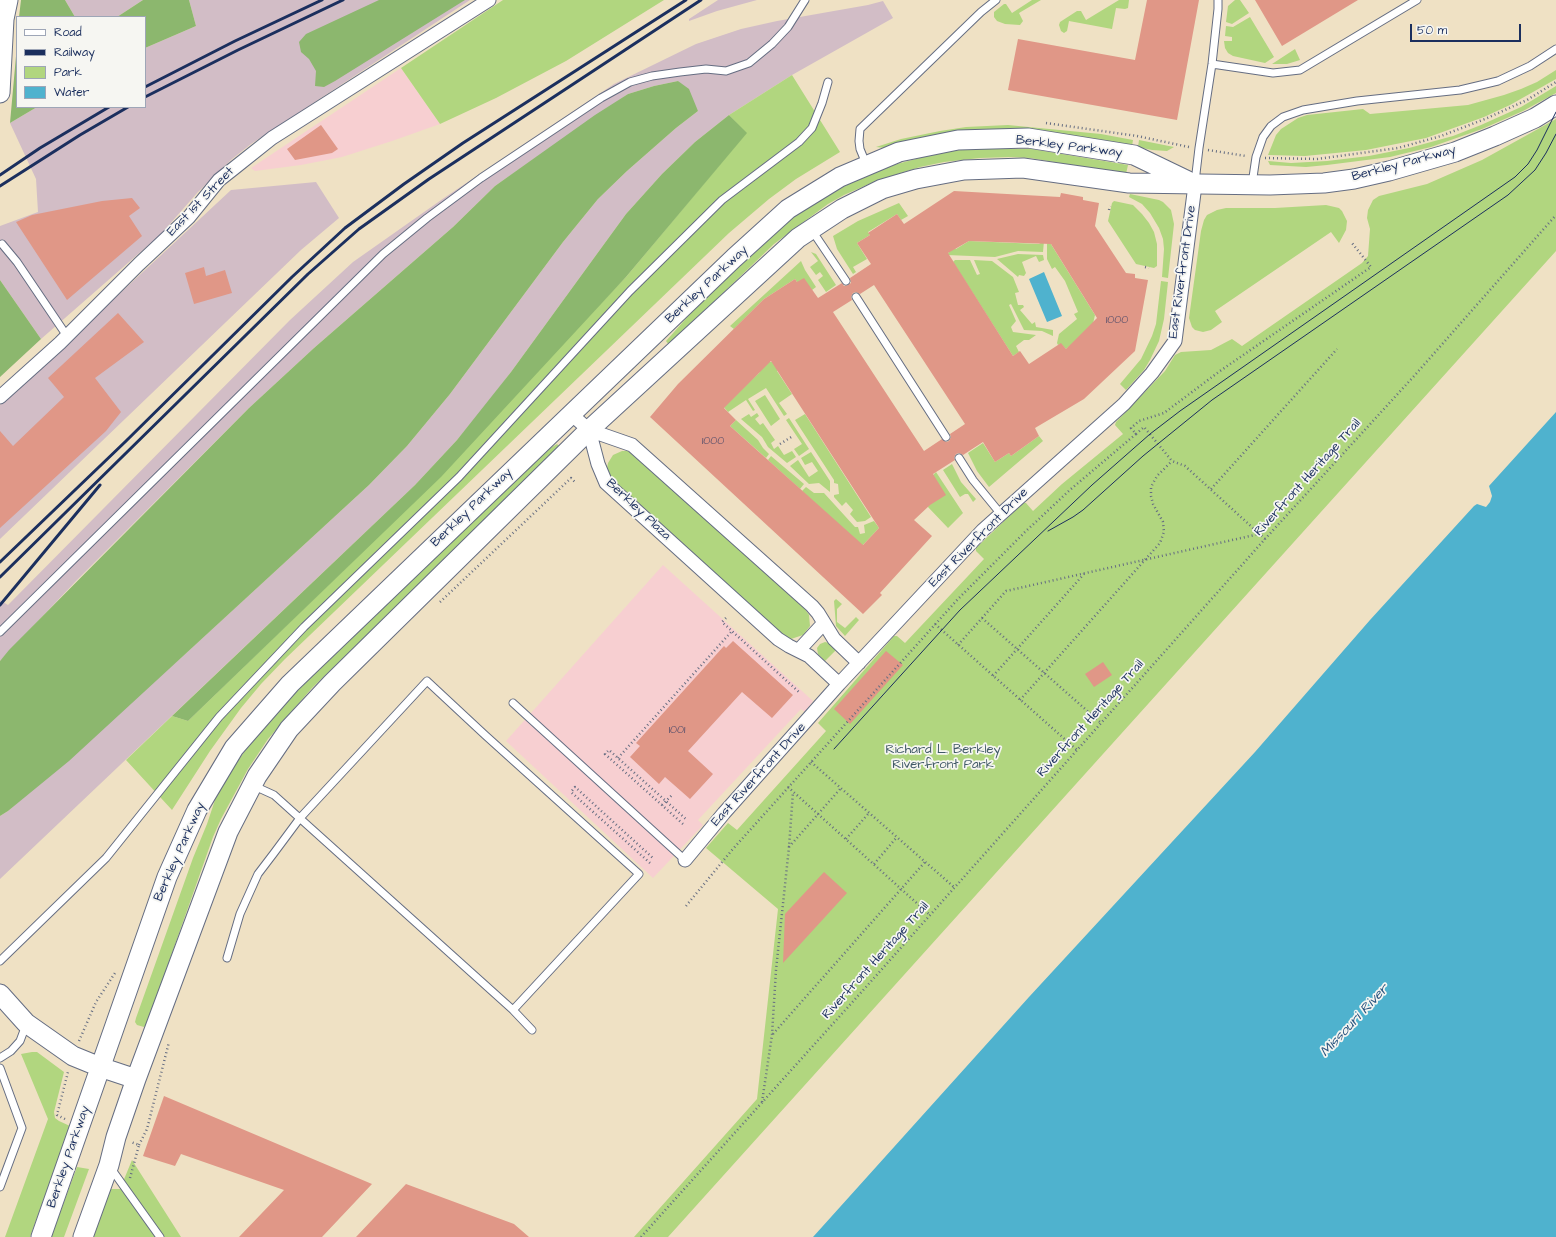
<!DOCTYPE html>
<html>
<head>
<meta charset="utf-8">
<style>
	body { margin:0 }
	#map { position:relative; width:1556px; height:1237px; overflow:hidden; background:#efe1c4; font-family:"Architects Daughter",sans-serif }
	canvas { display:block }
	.legend { position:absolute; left:16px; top:16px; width:130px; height:92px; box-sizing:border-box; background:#f6f6f2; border:1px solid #9ea6b7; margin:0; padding:5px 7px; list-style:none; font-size:12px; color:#1b2f5e }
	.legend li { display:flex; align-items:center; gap:8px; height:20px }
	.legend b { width:20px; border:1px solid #9ea6b7 }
	.scale { position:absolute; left:1410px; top:24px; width:111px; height:18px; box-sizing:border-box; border:2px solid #1b2f5e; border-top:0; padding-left:5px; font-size:12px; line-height:14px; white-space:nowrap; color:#1b2f5e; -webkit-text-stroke:3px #f6f6f2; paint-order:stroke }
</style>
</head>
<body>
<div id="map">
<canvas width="1556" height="1237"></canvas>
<ul class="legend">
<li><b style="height:5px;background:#fff"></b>Road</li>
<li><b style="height:5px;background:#1b2f5e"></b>Railway</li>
<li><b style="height:11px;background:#b1d67f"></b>Park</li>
<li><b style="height:11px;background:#4fb2ce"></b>Water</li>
</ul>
<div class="scale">50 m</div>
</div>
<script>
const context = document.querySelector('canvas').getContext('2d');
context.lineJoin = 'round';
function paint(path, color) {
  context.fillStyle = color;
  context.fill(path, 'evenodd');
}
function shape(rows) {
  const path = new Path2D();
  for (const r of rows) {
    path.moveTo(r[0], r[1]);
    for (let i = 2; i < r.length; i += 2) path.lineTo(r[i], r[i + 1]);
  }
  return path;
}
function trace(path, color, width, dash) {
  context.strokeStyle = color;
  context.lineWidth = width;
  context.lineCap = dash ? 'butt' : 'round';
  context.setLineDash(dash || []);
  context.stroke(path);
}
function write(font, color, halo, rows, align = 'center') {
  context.font = font + ' "Architects Daughter",sans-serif';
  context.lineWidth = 3.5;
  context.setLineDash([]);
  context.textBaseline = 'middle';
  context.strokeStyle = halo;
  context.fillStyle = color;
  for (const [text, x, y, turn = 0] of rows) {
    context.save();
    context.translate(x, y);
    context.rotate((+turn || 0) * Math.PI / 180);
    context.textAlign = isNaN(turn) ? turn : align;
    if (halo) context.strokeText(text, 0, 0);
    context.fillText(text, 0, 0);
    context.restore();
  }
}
const built = shape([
	[401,68,440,124,392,141,342,157,301,165,255,171,251,168],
	[663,565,813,701,805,712,801,709,698,820,703,825,653,878,506,741]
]);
const industrial = shape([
	[65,0,143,0,117,17,75,17],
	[189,0,470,0,251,144,232,159,198,192,161,234,41,339,0,280,0,226,38,212,36,179,10,123,37,107,145,107,145,48,196,26],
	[718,0,757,0,717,11,689,21,689,19],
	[883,1,893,18,792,75,729,115,695,142,662,174,626,214,511,372,483,409,457,440,415,485,0,879,0,816,8,811,184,655,369,485,407,446,450,394,563,242,598,199,627,171,676,128,698,111,678,81,654,86,628,94,495,186,453,227,314,348,249,408,76,581,0,661,0,600,8,605,290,320,353,262,444,198,614,84,696,44,741,29,777,21,868,5],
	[316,182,339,218,301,250,0,539,0,405,231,190]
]);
const green = shape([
	[503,0,664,0,566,61,496,98,440,124,401,68],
	[1032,0,1041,0,1019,13,1023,21,1020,25,1005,24,997,21,994,17,994,12,1004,4,1006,4,1012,13],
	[1119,0,1129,0,1128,8,1125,9,1116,8,1112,29,1069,21,1067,31,1064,33,1061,31,1059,25,1060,22,1077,11,1081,11,1086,20],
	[1235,0,1240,0,1249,13,1232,24,1226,22,1228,6],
	[1250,17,1274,57,1265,63,1233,56,1228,53,1225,48,1224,41,1232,41,1232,37,1225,36,1226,26,1233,27],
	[1295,49,1300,60,1287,64,1272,64],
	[1556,70,1556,79,1510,105,1484,117,1426,138,1366,150,1305,156,1268,155,1276,135,1281,129,1298,118,1307,115,1363,109,1370,114,1468,105,1504,95,1521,89,1537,82],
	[792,75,840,152,796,179,769,199,729,233,285,659,261,684,241,708,210,751,172,810,126,760,172,716,188,721,354,560,626,277,746,133,729,115],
	[1556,86,1556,93,1523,111,1482,129,1431,147,1390,157,1327,165,1306,167,1270,165,1268,161,1291,163,1327,161,1369,156,1409,148,1453,136,1481,125,1521,107],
	[1556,119,1556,251,668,1237,634,1237,757,1099,778,909,706,848,728,823,737,830,826,731,818,723,894,636,897,636,905,643,984,559,976,551,976,548,1023,503,1026,503,1033,511,1062,484,1123,434,1115,425,1116,422,1165,371,1175,355,1181,352,1211,350,1232,339,1242,346,1362,263,1368,256,1370,229,1367,218,1368,210,1373,200,1379,196,1427,184,1482,160],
	[1008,125,1101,134,1133,140,1132,146,1021,129,979,130,940,134,885,148,876,147,901,139,940,131,966,127],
	[1139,140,1174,147,1167,151,1152,150,1138,147],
	[980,148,1032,149,1128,165,1126,174,1030,158,1011,157,980,158,944,162,920,167,876,181,844,195,828,204,790,232,774,244,669,345,666,341,698,305,784,224,803,210,857,179,897,164,942,152],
	[1130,194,1159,200,1163,202,1171,210,1174,224,1168,278,1162,277,1164,249,1163,239,1159,228,1150,213,1142,204,1129,197],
	[1114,201,1133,205,1142,214,1149,223,1154,232,1157,244,1157,266,1154,268,1136,264,1108,221,1112,203],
	[899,203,908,216,901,220,897,214,868,232,870,235,857,243,867,259,853,267,856,272,853,274,837,249,833,236,858,221],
	[1326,205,1339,208,1342,211,1347,221,1346,230,1339,243,1331,232,1215,311,1222,322,1211,330,1203,332,1195,330,1192,327,1189,318,1201,231,1204,220,1207,215,1217,210,1226,208,1275,208],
	[969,241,1039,244,1044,241,1043,252,1018,251,995,257,947,255,953,246,956,249],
	[1047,241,1049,241,1095,315,1092,328,1066,349,1061,344,1058,345,1057,343,1059,334,1077,319,1074,314,1078,312,1065,281,1055,267,1052,269,1047,259],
	[811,252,816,254,836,285,826,292,818,280,823,276,820,272,816,275,810,267,818,261],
	[1018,254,1043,255,1044,260,1039,262,1036,256,1022,262,1026,273,1024,276,1019,275,1018,277,997,259],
	[955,260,970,260,977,275,980,274,974,260,992,261,1013,277,1019,292,1015,293,1018,305,1023,305,1024,307,1020,310,1032,324,1035,322,1036,327,1053,330,1053,336,1042,331,1024,330,1011,304,1009,305,1016,321,1011,327,1013,332,1036,335,1029,340,1024,340,1016,346,1019,352,1013,356,953,262],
	[801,261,805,270,816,287,812,290,797,282,795,279,764,299,734,329,730,326],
	[1161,281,1168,282,1164,319,1159,341,1150,360,1144,370,1126,390,1120,384,1141,359,1152,336,1156,324],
	[765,362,776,362,781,368,777,371,792,394,779,403,787,414,784,416,766,388,748,399,755,410,753,411,746,400,728,412,723,406,759,373],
	[765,395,780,419,771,426,755,401],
	[757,413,759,416,755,419,760,425,763,423,775,440,771,443,774,449,778,446,784,455,792,451,796,457,787,463,768,447,762,437,741,419,749,414,751,417],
	[805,414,871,517,865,521,857,522,850,514,853,510,846,502,842,506,834,497,834,495,839,494,838,484,834,483,834,480,795,420],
	[789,418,809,449,799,456,794,449,802,444,786,420],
	[736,420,758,440,763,448,769,454,766,458,730,426],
	[1039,436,1043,441,989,487,977,471,968,453,983,443,995,462,1009,453,1011,456],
	[557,444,561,448,312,688,268,739,248,769,221,819,213,837,147,1024,144,1027,137,1025,135,1022,136,1018,193,858,207,824,216,797,222,783,247,748,293,694,549,449],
	[622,451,628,451,635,454,805,609,809,615,810,626,803,635,791,639,783,636,610,479,607,468,608,463,613,455],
	[811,452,830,481,830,492,819,483,809,484,790,466,798,460,809,477,818,471,812,462,805,465,801,458],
	[771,456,804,484,800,489,768,460],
	[952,464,961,482,976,499,973,502,968,494,965,494,960,497,943,470],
	[936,472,963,513,948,528,928,507,933,475],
	[806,487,814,493,824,493,855,527,858,527,860,534,865,533,864,525,874,521,879,528,860,548,802,491],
	[836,599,842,604,837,609,837,622,845,628,856,617,859,620,845,636,836,626,834,601],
	[825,642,829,643,836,650,825,661,818,654,817,648,820,644],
	[32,1052,37,1052,64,1072,54,1112,55,1118,59,1121,70,1126,30,1237,5,1237,48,1119,21,1054],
	[132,1160,181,1237,92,1237,109,1189,120,1189],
	[77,1167,89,1169,64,1237,51,1237]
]);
const forest = shape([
	[21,0,65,0,75,17,19,17],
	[143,0,189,0,196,26,145,48,145,17,117,17],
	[379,0,465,0,335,81,324,87,315,86,316,71,309,59,301,52,299,42,306,34],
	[17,45,17,107,37,107,10,123],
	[678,81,689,89,698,111,676,128,627,171,598,199,563,242,450,394,407,446,369,485,69,761,8,811,0,816,0,661,9,650,249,408,314,348,453,227,495,186,595,115,628,94,654,86],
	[729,115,747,133,626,277,441,477,188,721,172,716,415,485,457,440,511,372,626,214,662,174,695,142],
	[0,280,41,339,0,377]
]);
const water = shape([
	[1044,272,1062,316,1047,322,1029,279],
	[1556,412,1556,1237,813,1237,1029,997,1255,752,1370,620,1474,506,1477,504,1486,507,1490,502,1492,496,1489,486]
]);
const building = shape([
	[1147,0,1199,0,1177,120,1008,90,1018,39,1135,60],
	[1255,0,1358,0,1282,46],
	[321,125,338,149,332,153,295,160,287,149],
	[954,191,1060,197,1061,193,1083,197,1083,200,1099,203,1095,226,1126,273,1135,274,1135,278,1148,280,1135,351,1084,399,1035,428,1039,436,1011,456,1009,453,995,462,983,442,963,455,959,453,956,454,954,458,955,460,933,474,946,495,930,505,914,520,932,536,880,593,882,595,863,614,650,417,678,384,764,299,795,279,797,282,804,278,818,298,842,283,844,286,848,285,851,283,850,278,871,264,857,243,870,235,868,233,897,214,904,224],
	[969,241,1051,244,1097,318,1066,349,1061,343,1029,364,1020,351,1013,356,948,253],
	[874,285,965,424,950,434,951,437,949,441,946,442,942,439,924,451,833,312,852,300,851,297,853,293,856,292,860,294],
	[771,361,879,528,863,545,730,426,736,420,724,408],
	[132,198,140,208,129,216,142,236,67,300,16,222,32,215,102,201],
	[204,267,206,276,225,270,232,293,194,304,185,273],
	[118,313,144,342,95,378,121,412,106,431,0,528,0,431,13,446,64,397,48,378],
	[733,641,793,695,772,718,742,692,688,751,713,774,690,799,665,777,659,784,630,757,640,746,636,743,724,646,726,648],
	[886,651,903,665,850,724,834,709],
	[1103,662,1112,675,1094,687,1085,674],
	[824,872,847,893,783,963,785,914],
	[164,1096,372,1184,322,1237,239,1237,284,1190,181,1154,175,1166,143,1156],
	[406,1184,514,1224,529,1237,356,1237]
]);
const path = shape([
	[1046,123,1137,136,1189,147],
	[1208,150,1246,156],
	[1265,158,1317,159,1398,148,1441,136,1485,119,1527,100,1556,82],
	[1109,210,1110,206],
	[1145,267,1149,268],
	[1136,434,1144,427,1172,461,1185,466,1265,539],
	[780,444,793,436],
	[1211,489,1337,349],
	[440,602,571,478,575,482],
	[726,618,722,622,800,693],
	[982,618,1101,723],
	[935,624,1077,750],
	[958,645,1006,591,1259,534],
	[993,676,1084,574],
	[1020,700,1160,543,1164,532,1163,522,1153,504,1151,496,1151,487,1157,476,1172,461],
	[618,758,732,631],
	[811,762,955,888],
	[788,787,930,915],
	[662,805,672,795],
	[683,824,605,754,609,750,687,820],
	[846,839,869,813],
	[789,847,841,788],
	[650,863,571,792,575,787,654,859],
	[874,864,897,837],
	[686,906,732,850,958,599,1025,532,1071,489,1136,434,1131,428,1139,421,1164,413,1220,371,1371,267,1352,243],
	[773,1034,925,862],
	[79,1041,96,1002,115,973],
	[762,1102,772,1035,776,970,789,847,793,792],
	[65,1119,57,1115,68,1072],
	[139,1145,147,1129,169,1042],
	[130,1178,139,1145,131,1142],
	[641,1237,866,987,1265,539,1415,375,1556,215]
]);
const lane = shape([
	[1212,64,1273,73,1300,70,1417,0],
	[867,166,860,149,859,141,860,129,981,12,996,0],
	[1195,182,1199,148,1212,64,1218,9,1218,0],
	[1252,184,1256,157,1263,137,1271,126,1283,117,1303,110,1357,101,1460,90,1498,81,1530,66,1556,49],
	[811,229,846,281],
	[2,244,17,262,67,336],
	[856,297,946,437],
	[959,458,973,480,1000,513],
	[0,632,383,254,427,218,481,178,601,98,630,82,652,76,680,72,706,69,726,71,749,63,772,44,788,27,805,0],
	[513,703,685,860],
	[252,785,274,795,513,1010,532,1030],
	[227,958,240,914,258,874,274,853,300,818,427,681,485,735,639,874,513,1010],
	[0,961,106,858,219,717,304,627,459,477,630,291,722,200,799,142,812,128,822,103,828,82],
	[0,1058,11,1051,20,1041,26,1025],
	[0,1068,22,1128,0,1187],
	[110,1167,160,1237]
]);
const street = shape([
	[0,397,60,343,139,264,189,217,219,180,233,169,272,138,489,0],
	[571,414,589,430],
	[799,650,824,623],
	[839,684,809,656,789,646,778,639,606,483,598,464,589,430,632,445,812,606,818,613,834,639,859,663],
	[685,860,724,813,839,684,983,530,1124,404,1152,373,1175,341,1195,185]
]);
const secondary = shape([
	[0,93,4,19,8,0],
	[0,994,26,1023,73,1056,100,1067,136,1079],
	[41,1237,167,877,197,810,234,748,290,684,734,258,788,209,840,177,899,152,958,140,1028,138,1134,155,1188,181],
	[83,1237,109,1165,116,1137,136,1079,228,832,257,776,289,729,332,683,589,430,798,238,842,209,882,189,916,179,964,170,1023,168,1129,183,1270,185,1324,183,1354,179,1389,171,1455,152,1495,136,1535,118,1556,105]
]);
const tram = shape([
	[1048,531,1073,517,1083,510,1143,456,1212,400,1508,195,1535,170,1546,153,1556,134],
	[834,749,960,610,1092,485,1150,434,1180,411,1515,177,1528,164,1537,150,1556,112]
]);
const rail = shape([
	[145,87,235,41,322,0],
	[145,97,238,50,343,0],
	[0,175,40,148,109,107],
	[0,186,80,135,128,107],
	[0,562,125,442,292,277,345,228,404,184,463,143,686,0],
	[0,577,308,274,359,229,429,179,701,0],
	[0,605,100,485]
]);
const numberNames = [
	["1000",1117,321],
	["1000",713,442],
	["1001",677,731]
];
const streetNames = [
	["Berkley Parkway",1069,147,7],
	["Berkley Parkway",1404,164,-15],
	["East 1st Street",201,202,-46],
	["East Riverfront Drive",1183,272,-82],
	["Berkley Parkway",707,285,-43],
	["Riverfront Heritage Trail",1308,478,-48],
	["Berkley Parkway",472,508,-44],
	["Berkley Plaza",638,510,43],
	["East Riverfront Drive",979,538,-45],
	["Riverfront Heritage Trail",1091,719,-48],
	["East Riverfront Drive",759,775,-48],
	["Berkley Parkway",180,852,-66],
	["Riverfront Heritage Trail",876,961,-48],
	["Berkley Parkway",69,1157,-71]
];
const parkNames = [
	["Richard L. Berkley",943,750],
	["Riverfront Park",943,765]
];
const waterNames = [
	["Missouri River",1355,1021,-47]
];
paint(built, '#f7cfd1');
paint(industrial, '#d2bdc6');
paint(green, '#b1d67f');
paint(forest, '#8cb76e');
paint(water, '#4fb2ce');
paint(building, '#e09787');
trace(lane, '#656d82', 9);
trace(street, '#656d82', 15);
trace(secondary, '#656d82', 21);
trace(path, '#656d82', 2.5, [1, 3]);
trace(lane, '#fff', 7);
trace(street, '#fff', 13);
trace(secondary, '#fff', 19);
trace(tram, '#1b2f5e', 1);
trace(rail, '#1b2f5e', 3);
write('11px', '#4c4968', null, numberNames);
write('13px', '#1b2f5e', '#f6f6f2', streetNames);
write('13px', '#405966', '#f6f6f2', parkNames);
write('italic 14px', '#2b5680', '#f6f6f2', waterNames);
</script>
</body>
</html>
